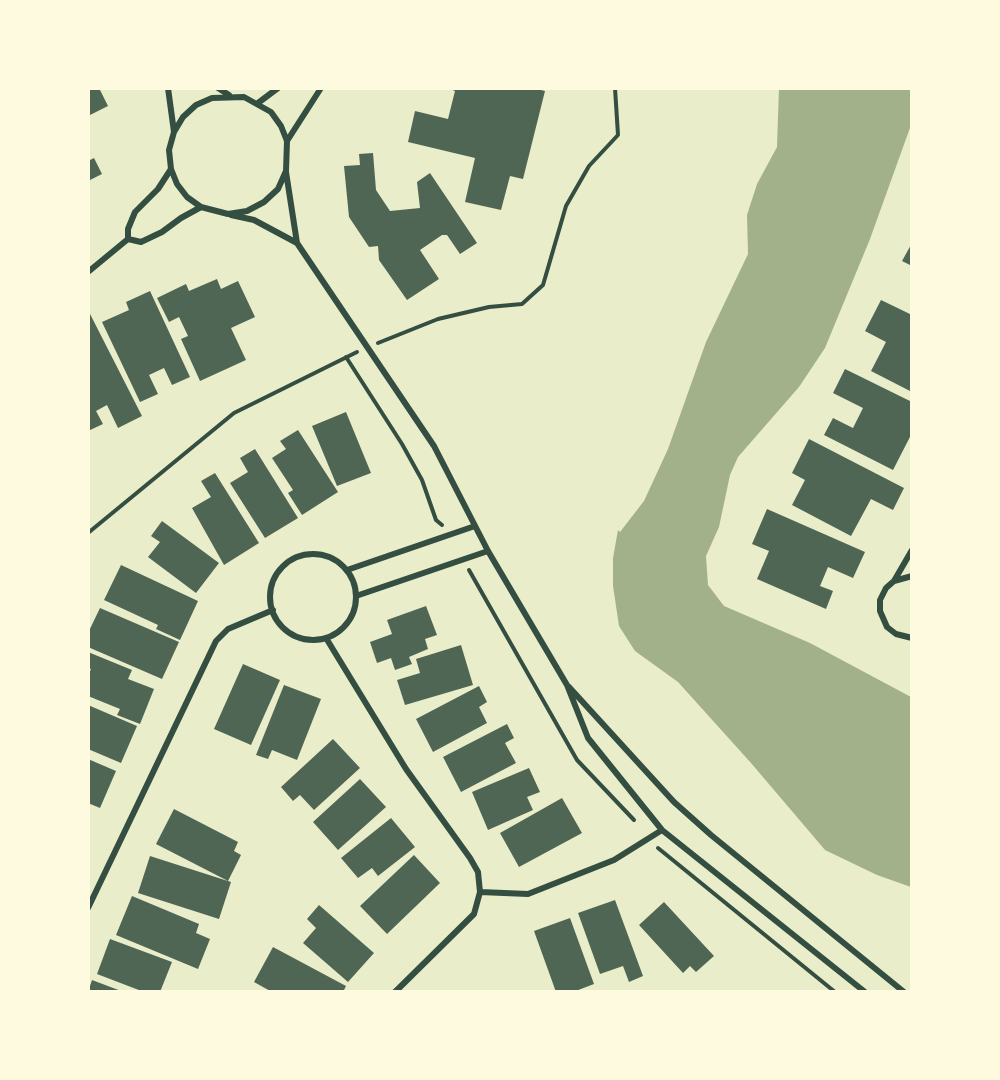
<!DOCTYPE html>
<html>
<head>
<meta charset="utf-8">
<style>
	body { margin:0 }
	#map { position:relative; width:1000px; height:1080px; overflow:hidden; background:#e9edc9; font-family:"Work Sans",sans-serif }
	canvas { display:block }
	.frame { position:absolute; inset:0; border:90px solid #fefae0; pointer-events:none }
</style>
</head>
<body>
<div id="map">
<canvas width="1000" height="1080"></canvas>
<div class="frame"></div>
</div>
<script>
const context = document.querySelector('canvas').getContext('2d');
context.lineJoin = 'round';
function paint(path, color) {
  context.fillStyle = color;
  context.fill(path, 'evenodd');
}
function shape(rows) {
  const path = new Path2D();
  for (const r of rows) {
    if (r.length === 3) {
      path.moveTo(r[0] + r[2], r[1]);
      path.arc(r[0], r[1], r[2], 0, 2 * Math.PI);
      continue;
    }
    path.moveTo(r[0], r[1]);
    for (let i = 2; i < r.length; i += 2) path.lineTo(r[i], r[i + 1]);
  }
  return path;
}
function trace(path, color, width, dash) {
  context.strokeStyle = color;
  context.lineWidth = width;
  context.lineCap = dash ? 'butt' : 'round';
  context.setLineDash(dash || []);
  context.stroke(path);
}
const water = shape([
	[779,88,911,89,911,125,870,239,825,348,799,387,738,457,730,475,719,527,706,556,708,585,724,606,810,643,911,697,911,887,877,875,825,850,751,763,678,682,635,651,619,626,613,586,613,558,618,530,620,532,644,501,668,449,706,342,748,254,747,215,757,184,777,147]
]);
const building = shape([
	[88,88,99,88,108,106,88,116],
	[447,88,533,88,545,91,523,179,510,176,501,210,465,202,475,158,408,142,415,111,448,119,455,91],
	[373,153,376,190,390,211,420,208,417,182,430,173,477,243,460,254,447,235,442,235,420,250,439,279,407,300,379,260,378,246,369,247,349,217,344,166,360,165,359,154],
	[94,158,102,174,88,181,88,161],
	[912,243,912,266,902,261],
	[217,279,221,289,238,281,255,317,231,328,246,360,200,381,181,339,188,336,179,317,169,322,157,298,186,284,189,291],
	[150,291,190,377,172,385,164,368,149,375,158,394,140,402,102,322,129,310,126,302],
	[881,300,912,315,912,392,871,371,886,342,865,331],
	[88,310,142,416,118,428,107,405,96,411,103,424,88,431],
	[845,369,912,402,912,433,893,470,824,435,833,418,853,428,863,408,833,393],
	[346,412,371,473,337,486,312,426],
	[298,430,338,492,302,515,288,493,293,490,272,458,286,449,280,441],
	[809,439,904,488,893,510,871,499,851,536,792,505,805,480,792,473],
	[255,449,298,518,265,538,230,483,248,472,240,458],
	[215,473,259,543,224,565,192,508,211,497,201,481],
	[767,509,865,552,853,578,828,567,820,586,833,591,826,609,757,579,769,551,752,544],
	[162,521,219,563,196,593,148,557,160,542,151,536],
	[121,565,198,601,180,640,156,629,158,625,104,600],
	[426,606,437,635,425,639,428,649,409,657,412,664,395,670,391,658,377,663,370,642,392,634,387,620],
	[100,608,179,642,162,679,88,647,88,633],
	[461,645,473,685,405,705,397,680,420,673,416,659],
	[88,652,132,670,128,679,154,689,140,724,117,715,120,709,88,696,88,676,91,669,88,668],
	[243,664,280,680,251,745,214,729],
	[284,685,321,699,297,760,272,750,268,759,256,755],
	[479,686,487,702,479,707,487,723,433,752,416,719],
	[88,705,137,726,121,763,88,749],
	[507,724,514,738,505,743,516,763,461,792,443,757],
	[333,739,360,768,314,810,300,795,293,801,281,787],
	[88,759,116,771,100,808,88,803],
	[529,768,540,792,527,797,533,810,488,830,472,792],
	[360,779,386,807,338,850,313,822],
	[562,798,582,833,519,867,500,833],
	[174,809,238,842,234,851,241,855,228,881,156,844],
	[391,818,415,847,378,876,372,868,358,878,341,858],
	[414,855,440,883,387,934,360,906],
	[150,856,231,882,219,919,138,893],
	[132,896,199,924,196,933,210,939,198,969,116,935],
	[615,900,643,976,629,982,623,966,600,974,578,913],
	[664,902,714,956,696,972,690,966,683,973,639,925],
	[319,905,374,953,348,982,303,943,316,928,307,919],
	[570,918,594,984,573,992,556,992,534,931],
	[110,939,172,962,160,992,144,992,97,974],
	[273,947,346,986,343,992,272,992,254,982],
	[92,980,121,991,121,992,88,992]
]);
const path = shape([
	[378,343,438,319,489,307,522,304,543,285,566,206,589,166,618,135,615,88],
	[346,357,402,444,422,480,436,520,442,525],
	[88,533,234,413,357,352],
	[469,570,577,760,634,820],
	[658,848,835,992]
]);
const minor = shape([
	[168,88,174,132,169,150,171,169,177,184,187,197,201,207,228,214,247,211,264,202,278,189,286,171,287,141,281,126,271,112,244,97,212,98,196,105,183,117,174,132],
	[218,88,229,95],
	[258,103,278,88],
	[287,141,321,88],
	[171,169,158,189,135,212,128,229,128,239,141,242,162,232,181,218,201,207],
	[231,215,254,220,297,243,286,172],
	[297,243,434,446,488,551,567,685,588,738,662,830,865,992],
	[88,272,128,239],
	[313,597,43],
	[347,570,475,526],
	[912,576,894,581,886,588,880,600,880,611,887,627,896,634,912,638],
	[894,581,912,550],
	[356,596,488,551],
	[326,638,406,769,470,858,478,872,480,892,474,914,395,992],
	[569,687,674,802,711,835,904,992],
	[480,892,528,894,614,860,662,830],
	[88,908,216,641,228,629,273,610]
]);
paint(water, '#a3b18a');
paint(building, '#4f6655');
trace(path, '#344e41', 4);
trace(minor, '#344e41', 6);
</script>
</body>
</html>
